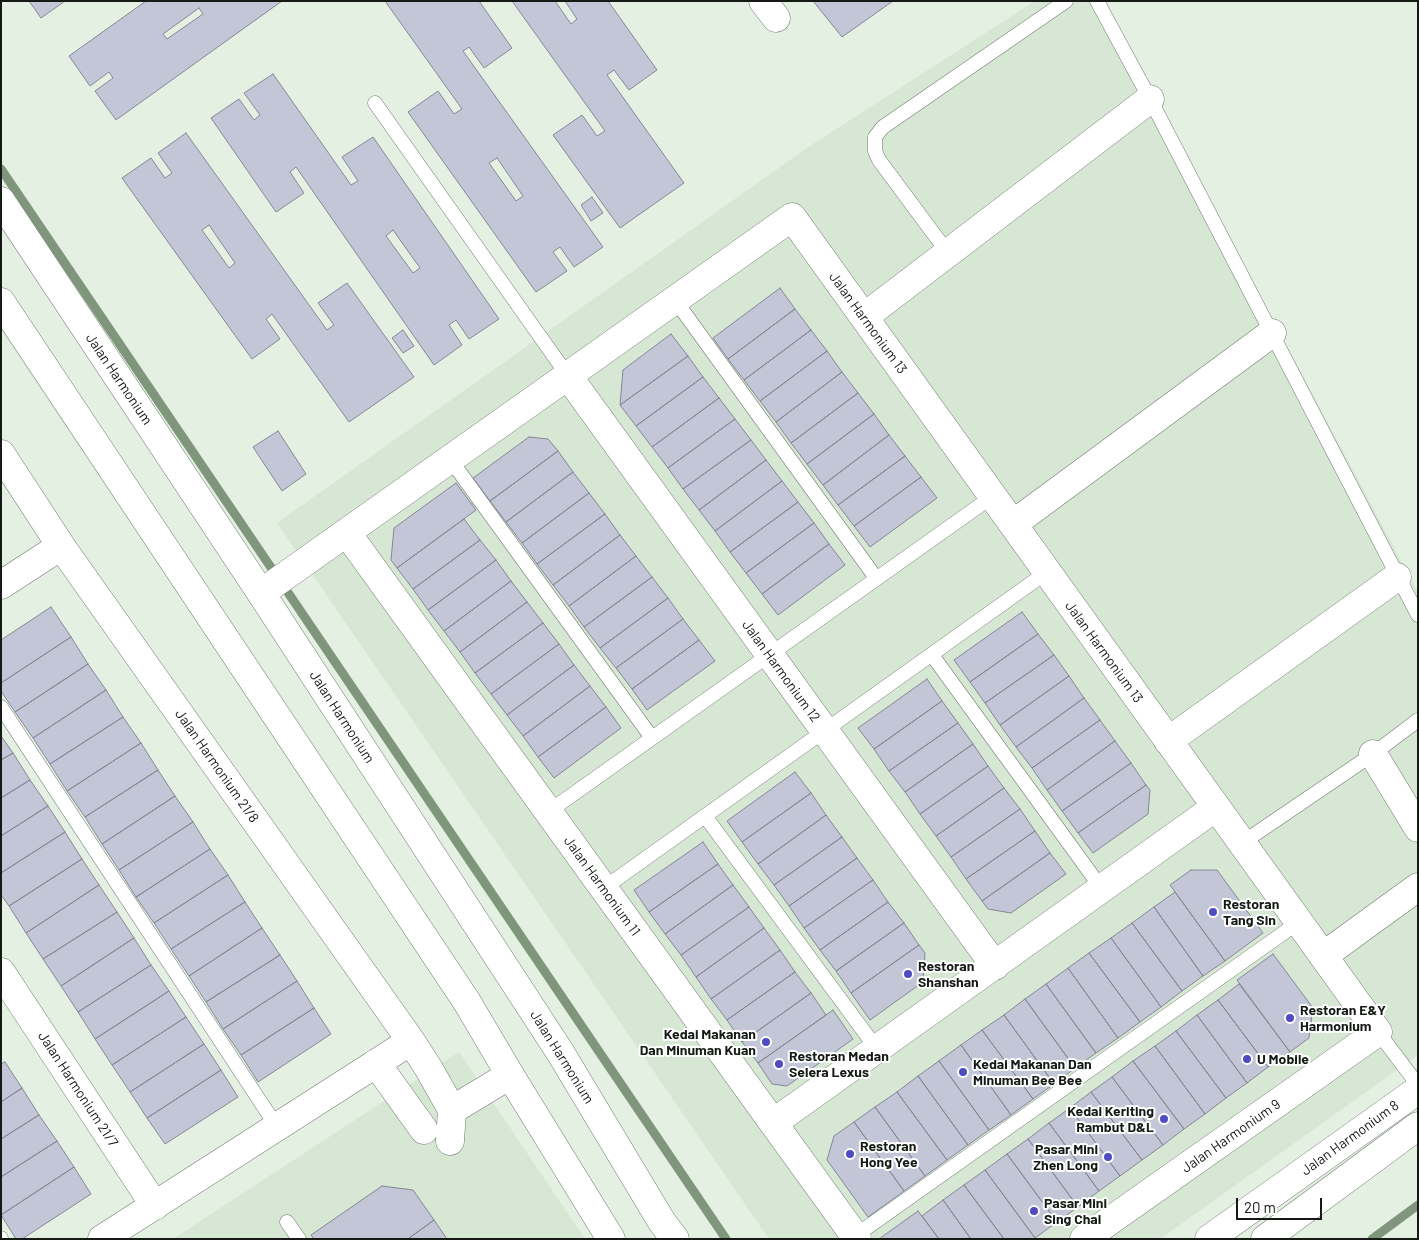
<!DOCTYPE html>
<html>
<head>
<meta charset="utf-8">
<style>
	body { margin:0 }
	#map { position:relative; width:1419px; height:1240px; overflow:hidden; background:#e4f0e2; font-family:Barlow,sans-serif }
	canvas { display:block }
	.frame { position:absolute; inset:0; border:2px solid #151a15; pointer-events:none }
	.scale { position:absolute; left:1236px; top:1198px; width:86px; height:22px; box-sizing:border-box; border:2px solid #151a15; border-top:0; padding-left:6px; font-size:15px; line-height:18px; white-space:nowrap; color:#151a15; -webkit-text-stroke:4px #fff; paint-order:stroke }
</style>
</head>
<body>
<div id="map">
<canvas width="1419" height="1240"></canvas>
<div class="frame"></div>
<div class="scale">20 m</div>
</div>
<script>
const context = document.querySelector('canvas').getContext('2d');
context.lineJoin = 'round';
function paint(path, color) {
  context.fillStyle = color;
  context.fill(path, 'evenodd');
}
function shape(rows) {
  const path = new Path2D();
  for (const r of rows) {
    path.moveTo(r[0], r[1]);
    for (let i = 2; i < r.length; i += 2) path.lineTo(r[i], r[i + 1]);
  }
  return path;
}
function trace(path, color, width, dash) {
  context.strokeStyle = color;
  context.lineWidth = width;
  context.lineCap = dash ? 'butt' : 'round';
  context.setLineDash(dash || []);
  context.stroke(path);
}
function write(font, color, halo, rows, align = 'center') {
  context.font = font + ' Barlow,sans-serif';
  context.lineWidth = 4;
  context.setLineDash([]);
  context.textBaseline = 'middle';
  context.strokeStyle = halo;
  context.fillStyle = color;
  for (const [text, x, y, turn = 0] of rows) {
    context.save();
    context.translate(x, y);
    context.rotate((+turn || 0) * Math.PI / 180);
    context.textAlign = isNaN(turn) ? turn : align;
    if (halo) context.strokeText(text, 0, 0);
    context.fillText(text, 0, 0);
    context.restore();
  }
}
const built = shape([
	[1035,1,1103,1,1418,592,1418,1055,1160,1239,769,1239,277,523,807,148],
	[459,1052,585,1239,173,1239]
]);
const stream = shape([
	[1,169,726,1239],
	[1372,1239,1418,1205]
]);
const building = shape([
	[29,1,65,1,41,18,29,1],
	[146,1,282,1,116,120,95,91,113,78,109,72,90,86,69,56,146,1],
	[199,8,203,14,167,39,163,34,199,8],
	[385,1,479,1,512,48,484,68,469,47,463,51,603,247,574,267,560,247,553,252,567,271,536,292,408,112,438,91,454,114,462,109,385,1],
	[497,158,523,196,516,201,489,163,497,158],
	[512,1,555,1,571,24,577,19,565,1,608,1,657,70,629,90,614,70,607,75,684,183,620,228,553,135,582,115,597,136,605,131,512,1],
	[813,1,893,1,842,37,813,1],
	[273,74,351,185,358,181,342,157,373,137,499,319,469,339,456,320,449,325,462,345,434,365,296,167,290,172,304,193,276,212,211,118,239,99,254,120,260,115,244,93,273,74],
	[393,230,420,268,413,273,386,236,393,230],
	[186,133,327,330,334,325,318,303,347,283,414,377,349,422,272,314,266,319,280,339,252,359,122,178,151,158,165,178,172,173,158,153,186,133],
	[209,225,235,263,229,268,202,230,209,225],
	[592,197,603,213,591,221,581,205,592,197],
	[780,288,795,309,728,359,713,338,780,288],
	[795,309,811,330,744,380,728,359,795,309],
	[403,330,414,346,403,353,392,338,403,330],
	[811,330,827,351,760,401,744,380,811,330],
	[671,334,688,356,620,405,623,370,671,334],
	[827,351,842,372,776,422,760,401,827,351],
	[688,356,703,377,636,426,620,405,688,356],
	[842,372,858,393,791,443,776,422,842,372],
	[703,377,719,398,652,447,636,426,703,377],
	[858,393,874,414,807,464,791,443,858,393],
	[719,398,735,419,668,468,652,447,719,398],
	[874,414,889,435,823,485,807,464,874,414],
	[735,419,751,440,683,489,668,468,735,419],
	[278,431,306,474,282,491,253,447,278,431],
	[889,435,905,456,838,505,823,485,889,435],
	[529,437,548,439,558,451,490,501,473,478,529,437],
	[751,440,766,460,699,510,683,489,751,440],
	[558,451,573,472,506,522,490,501,558,451],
	[905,456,921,477,854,526,838,505,905,456],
	[766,460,782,481,715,531,699,510,766,460],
	[573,472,589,493,522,543,506,522,573,472],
	[921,477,937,498,870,547,854,526,921,477],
	[782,481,798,502,730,552,715,531,782,481],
	[456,483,476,510,397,568,391,560,394,528,456,483],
	[589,493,605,514,537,564,522,543,589,493],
	[798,502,814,523,746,573,730,552,798,502],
	[605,514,620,535,553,585,537,564,605,514],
	[464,519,480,540,413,589,397,568,464,519],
	[814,523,829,544,762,594,746,573,814,523],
	[620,535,636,556,569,606,553,585,620,535],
	[480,540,496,560,428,610,413,589,480,540],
	[829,544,845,565,778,615,762,594,829,544],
	[636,556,652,577,584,627,569,606,636,556],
	[496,560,511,581,444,631,428,610,496,560],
	[652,577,668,598,600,648,584,627,652,577],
	[511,581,527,602,460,652,444,631,511,581],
	[668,598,683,619,616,668,600,648,668,598],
	[527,602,543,623,475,673,460,652,527,602],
	[51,607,71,637,1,683,1,640,51,607],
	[1022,612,1038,634,970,682,954,660,1022,612],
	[683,619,699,640,632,689,616,668,683,619],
	[543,623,559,644,491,694,475,673,543,623],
	[1038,634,1054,655,985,703,970,682,1038,634],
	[71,637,88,664,15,712,1,691,1,683,71,637],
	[699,640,715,661,647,710,632,689,699,640],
	[559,644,574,665,507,715,491,694,559,644],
	[1054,655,1069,676,1000,725,985,703,1054,655],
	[88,664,106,690,33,738,15,712,88,664],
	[574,665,590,686,523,736,507,715,574,665],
	[1069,676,1084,698,1016,747,1000,725,1069,676],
	[927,679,942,701,874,749,858,728,927,679],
	[590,686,606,707,538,757,523,736,590,686],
	[106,690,123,717,50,764,33,738,106,690],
	[1084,698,1100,720,1032,768,1016,747,1084,698],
	[942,701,958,723,889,771,874,749,942,701],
	[606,707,621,728,554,778,538,757,606,707],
	[123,717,141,743,67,791,50,764,123,717],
	[1100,720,1115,741,1047,790,1032,768,1100,720],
	[958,723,973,744,905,792,889,771,958,723],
	[1,736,13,753,1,760,1,736],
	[1115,741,1131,763,1062,811,1047,790,1115,741],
	[141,743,158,770,85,817,67,791,141,743],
	[973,744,988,766,920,814,905,792,973,744],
	[13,753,30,780,1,798,1,760,13,753],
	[1131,763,1146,785,1078,833,1062,811,1131,763],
	[988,766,1004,788,936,836,920,814,988,766],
	[158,770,175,796,102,844,85,817,158,770],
	[795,772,811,793,742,842,727,821,795,772],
	[30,780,48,806,1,836,1,798,30,780],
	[1146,785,1150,790,1148,814,1093,853,1078,833,1146,785],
	[1004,788,1020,809,951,857,936,836,1004,788],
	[811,793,826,815,758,864,742,842,811,793],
	[175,796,193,822,119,870,102,844,175,796],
	[48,806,65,832,1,873,1,836,48,806],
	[1020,809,1035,831,966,879,951,857,1020,809],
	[826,815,842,837,774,885,758,864,826,815],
	[193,822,210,849,136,897,119,870,193,822],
	[1035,831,1050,853,982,901,966,879,1035,831],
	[65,832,82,859,9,906,1,895,1,873,65,832],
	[842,837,857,858,789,906,774,885,842,837],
	[703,842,718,864,649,912,634,890,703,842],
	[210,849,228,875,154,923,136,897,210,849],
	[1050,853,1066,874,1011,913,988,909,982,901,1050,853],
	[857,858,873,880,804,928,789,906,857,858],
	[82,859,99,885,26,933,9,906,82,859],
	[718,864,733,885,665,934,649,912,718,864],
	[1191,870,1217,870,1263,933,1225,961,1170,885,1191,870],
	[228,875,245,902,171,949,154,923,228,875],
	[873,880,888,902,820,950,804,928,873,880],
	[99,885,117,912,43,959,26,933,99,885],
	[733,885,749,907,681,955,665,934,733,885],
	[1175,892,1225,961,1203,976,1154,907,1175,892],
	[245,902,262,928,189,976,171,949,245,902],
	[888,902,904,923,836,971,820,950,888,902],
	[749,907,764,928,696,977,681,955,749,907],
	[1154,907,1203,976,1182,991,1132,923,1154,907],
	[117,912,134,938,61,986,43,959,117,912],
	[904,923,919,945,851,993,836,971,904,923],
	[1132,923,1182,991,1161,1007,1111,938,1132,923],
	[262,928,280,955,206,1002,189,976,262,928],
	[764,928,780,950,711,999,696,977,764,928],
	[134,938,151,965,78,1012,61,986,134,938],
	[1111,938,1161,1007,1140,1022,1089,953,1111,938],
	[919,945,925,953,923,982,870,1020,851,993,919,945],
	[780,950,795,972,727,1020,711,999,780,950],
	[1089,953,1140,1022,1118,1038,1068,968,1089,953],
	[1273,954,1313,1008,1309,1038,1290,1052,1237,980,1273,954],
	[280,955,297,981,223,1029,206,1002,280,955],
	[151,965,169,991,95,1039,78,1012,151,965],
	[1068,968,1118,1038,1096,1053,1046,984,1068,968],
	[795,972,811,993,742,1042,727,1020,795,972],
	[297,981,314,1008,241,1055,223,1029,297,981],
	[1046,984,1096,1053,1075,1068,1025,999,1046,984],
	[1239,984,1290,1052,1268,1067,1218,1000,1239,984],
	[169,991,186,1017,112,1065,95,1039,169,991],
	[811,993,826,1015,758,1063,742,1042,811,993],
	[1025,999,1075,1068,1054,1084,1004,1015,1025,999],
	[1218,1000,1268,1067,1247,1083,1197,1015,1218,1000],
	[314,1008,331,1034,258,1082,241,1055,314,1008],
	[833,1010,853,1039,787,1086,772,1084,758,1063,833,1010],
	[1004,1015,1054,1084,1033,1099,982,1030,1004,1015],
	[1197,1015,1247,1083,1226,1098,1176,1031,1197,1015],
	[186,1017,204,1044,130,1092,112,1065,186,1017],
	[982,1030,1033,1099,1011,1115,961,1045,982,1030],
	[1176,1031,1226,1098,1205,1114,1155,1046,1176,1031],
	[204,1044,221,1070,147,1118,130,1092,204,1044],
	[961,1045,1011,1115,989,1130,939,1061,961,1045],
	[1155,1046,1205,1114,1184,1129,1133,1061,1155,1046],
	[939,1061,989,1130,968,1145,918,1076,939,1061],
	[1133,1061,1184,1129,1163,1145,1112,1077,1133,1061],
	[5,1062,22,1088,1,1102,1,1064,5,1062],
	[221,1070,238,1097,165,1144,147,1118,221,1070],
	[918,1076,968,1145,947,1160,897,1092,918,1076],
	[1112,1077,1163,1145,1142,1160,1091,1092,1112,1077],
	[22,1088,39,1115,1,1139,1,1102,22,1088],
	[897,1092,947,1160,925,1176,875,1107,897,1092],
	[1091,1092,1142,1160,1120,1176,1070,1108,1091,1092],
	[875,1107,925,1176,904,1191,854,1122,875,1107],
	[1070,1108,1120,1176,1099,1191,1049,1123,1070,1108],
	[39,1115,57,1141,1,1177,1,1139,39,1115],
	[854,1122,904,1191,868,1217,827,1160,834,1136,854,1122],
	[1049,1123,1099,1191,1078,1207,1028,1139,1049,1123],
	[1028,1139,1078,1207,1057,1222,1007,1154,1028,1139],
	[57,1141,74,1167,1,1215,1,1177,57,1141],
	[1007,1154,1057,1222,1035,1238,985,1170,1007,1154],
	[74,1167,91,1194,22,1239,16,1239,1,1215,74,1167],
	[985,1170,1035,1238,1034,1239,1004,1239,964,1185,985,1170],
	[964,1185,1004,1239,971,1239,943,1200,964,1185],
	[382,1186,413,1190,434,1220,408,1239,314,1239,311,1235,382,1186],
	[943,1200,971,1239,939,1239,922,1216,943,1200],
	[918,1211,939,1239,879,1239,918,1211],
	[434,1220,447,1239,408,1239,434,1220]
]);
const lane = shape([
	[1097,1,1150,99,1418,615],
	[375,103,568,376],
	[948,253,879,160,875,151,875,137,883,127,1066,1],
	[675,300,876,578],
	[450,459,652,738],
	[932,655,1102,889],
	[1,707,277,1127],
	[548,812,993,496],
	[705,816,877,1049],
	[1242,843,1373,754,1418,720],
	[604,888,1047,572],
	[1378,1032,1418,1085],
	[287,1222,299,1239],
	[855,1236,1299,922],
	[1,1238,1,1239]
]);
const street = shape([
	[763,1,776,18],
	[864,317,1150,99],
	[568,376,995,966],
	[1,454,61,546,411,1041,102,1239],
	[1013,524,1272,333],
	[347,533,857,1239],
	[1,585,61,546],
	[261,593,792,217,1378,1032,1084,1239],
	[1168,741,1397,577],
	[1373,754,1418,828],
	[1323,956,1418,887],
	[1,972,155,1206],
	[411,1041,429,1069,452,1110],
	[376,1063,424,1130],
	[452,1110,510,1075],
	[773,1123,1216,807],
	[450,1141,452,1110]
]);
const secondary = shape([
	[1,201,261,593,560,1052,662,1222,675,1239],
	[1,302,467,1002,510,1075,611,1239],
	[1209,1239,1418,1090],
	[1265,1239,1418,1126]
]);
const markers = [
	[1213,912,5,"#4f4bc1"],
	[908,974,5,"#4f4bc1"],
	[1290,1018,5,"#4f4bc1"],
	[766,1042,5,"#4f4bc1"],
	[1247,1059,5,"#4f4bc1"],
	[779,1064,5,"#4f4bc1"],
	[963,1072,5,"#4f4bc1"],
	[1164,1119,5,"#4f4bc1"],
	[850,1154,5,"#4f4bc1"],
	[1108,1157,5,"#4f4bc1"],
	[1034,1211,5,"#4f4bc1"]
];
const streetNames = [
	["Jalan Harmonium 13",868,323,54],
	["Jalan Harmonium",119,379,56],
	["Jalan Harmonium 13",1104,652,54],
	["Jalan Harmonium 12",781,671,54],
	["Jalan Harmonium",342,717,57],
	["Jalan Harmonium 21/8",217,766,55],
	["Jalan Harmonium 11",602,886,54],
	["Jalan Harmonium",562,1057,58],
	["Jalan Harmonium 21/7",78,1089,57],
	["Jalan Harmonium 9",1231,1136,-35],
	["Jalan Harmonium 8",1350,1138,-36]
];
const poiNames = [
	["Restoran",1223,904],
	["Tang Sin",1223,920],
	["Restoran",918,966],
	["Shanshan",918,982],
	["Restoran E&Y",1300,1010],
	["Harmonium",1300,1026],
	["Kedai Makanan",756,1034,"right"],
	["Dan Minuman Kuan",756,1050,"right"],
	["Restoran Medan",789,1056],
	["Selera Lexus",789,1072],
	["U Mobile",1257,1059],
	["Kedai Makanan Dan",973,1064],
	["Minuman Bee Bee",973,1080],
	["Kedai Keriting",1154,1111,"right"],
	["Rambut D&L",1154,1127,"right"],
	["Restoran",860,1146],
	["Hong Yee",860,1162],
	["Pasar Mini",1098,1149,"right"],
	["Zhen Long",1098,1165,"right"],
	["Pasar Mini",1044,1203],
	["Sing Chai",1044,1219]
];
paint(built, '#d6e7d3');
trace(stream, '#80967c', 9);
paint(building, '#c3c6d6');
trace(building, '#858797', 1);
trace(lane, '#717c70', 15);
trace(street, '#717c70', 29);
trace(secondary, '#717c70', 29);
trace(lane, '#fff', 14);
trace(street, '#fff', 28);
trace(secondary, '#fff', 28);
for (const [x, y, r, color] of markers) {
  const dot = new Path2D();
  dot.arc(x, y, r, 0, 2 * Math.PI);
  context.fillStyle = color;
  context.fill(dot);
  trace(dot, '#fff', 2);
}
write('14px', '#151a15', '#fff', streetNames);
write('bold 14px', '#151a15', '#fff', poiNames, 'left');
</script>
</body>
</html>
